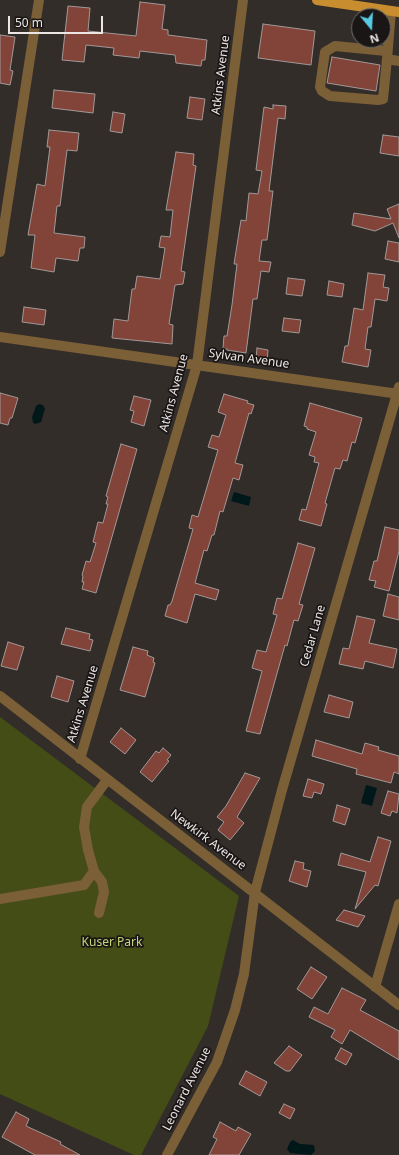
<!DOCTYPE html>
<html>
<head>
<meta charset="utf-8">
<style>
	body { margin:0 }
	#map { position:relative; width:399px; height:1155px; overflow:hidden; background:#332d2a; font-family:"Noto Sans",sans-serif }
	canvas { display:block }
	.north { position:absolute; left:351px; top:8px; width:40px; height:40px; box-sizing:border-box; background:#191615; border:1px solid #6d6a68; border-radius:50%; rotate:162deg; font-size:11px; font-weight:700; line-height:16px; text-align:center; color:#ece7e5 }
	.north::after { content:''; display:block; margin:auto; width:14px; height:18px; background:#57c9e2; clip-path:polygon(50% 0,100% 100%,50% 72%,0 100%) }
	.scale { position:absolute; left:8px; top:16px; width:95px; height:18px; box-sizing:border-box; border:2px solid #ece7e5; border-top:0; padding-left:5px; font-size:12px; line-height:14px; white-space:nowrap; color:#ece7e5; -webkit-text-stroke:3px #191615; paint-order:stroke }
</style>
</head>
<body>
<div id="map">
<canvas width="399" height="1155"></canvas>
<div class="north">N</div>
<div class="scale">50 m</div>
</div>
<script>
const context = document.querySelector('canvas').getContext('2d');
context.lineJoin = 'round';
function paint(path, color) {
  context.fillStyle = color;
  context.fill(path, 'evenodd');
}
function shape(rows) {
  const path = new Path2D();
  for (const r of rows) {
    path.moveTo(r[0], r[1]);
    for (let i = 2; i < r.length; i += 2) path.lineTo(r[i], r[i + 1]);
  }
  return path;
}
function trace(path, color, width, dash) {
  context.strokeStyle = color;
  context.lineWidth = width;
  context.lineCap = dash ? 'butt' : 'round';
  context.setLineDash(dash || []);
  context.stroke(path);
}
function write(font, color, halo, rows, align = 'center') {
  context.font = font + ' "Noto Sans",sans-serif';
  context.lineWidth = 3.5;
  context.setLineDash([]);
  context.textBaseline = 'middle';
  context.strokeStyle = halo;
  context.fillStyle = color;
  for (const [text, x, y, turn = 0] of rows) {
    context.save();
    context.translate(x, y);
    context.rotate((+turn || 0) * Math.PI / 180);
    context.textAlign = isNaN(turn) ? turn : align;
    if (halo) context.strokeText(text, 0, 0);
    context.fillText(text, 0, 0);
    context.restore();
  }
}
const green = shape([
	[0,717,239,896,208,1026,141,1155,134,1155,0,1094]
]);
const water = shape([
	[39,404,43,405,45,409,41,422,36,424,33,423,32,417,36,406],
	[234,492,251,497,249,506,231,501],
	[366,785,377,788,372,806,361,803],
	[293,1140,300,1144,314,1145,315,1151,311,1155,290,1153,287,1149,290,1142]
]);
const building = shape([
	[140,2,165,5,162,29,168,30,168,35,207,40,205,60,202,60,201,66,176,63,175,55,140,51,139,58,113,55,114,48,86,45,84,62,62,60,68,6,90,8,88,31,136,36,140,2],
	[263,24,315,31,311,65,258,58,263,24],
	[0,35,15,37,10,70,13,71,10,85,0,83,0,35],
	[332,57,380,65,376,91,327,83,332,57],
	[54,90,95,94,93,113,52,108,54,90],
	[190,97,205,99,202,120,187,118,190,97],
	[273,105,286,106,285,119,278,118,269,191,273,191,267,240,262,240,259,261,271,262,269,272,261,271,257,299,253,299,246,353,227,350,227,349,223,348,224,336,227,336,232,305,237,264,234,264,241,220,246,221,249,193,258,194,262,171,256,170,264,107,273,109,273,105],
	[113,112,125,114,122,133,110,131,113,112],
	[49,130,79,133,77,151,67,150,60,206,57,206,54,233,85,237,84,248,80,248,78,261,56,258,54,272,31,268,35,235,28,235,37,184,45,186,50,147,47,147,49,130],
	[383,135,399,137,399,156,380,153,383,135],
	[176,152,194,154,193,165,196,166,181,271,185,272,183,284,175,285,169,324,173,325,172,344,112,338,114,319,128,321,132,289,135,289,137,276,160,279,165,248,159,247,161,236,170,237,173,210,166,210,176,152],
	[399,204,399,238,393,223,375,231,352,225,354,213,391,219,387,209,399,204],
	[388,241,399,243,399,262,385,259,388,241],
	[368,273,385,275,383,287,389,288,387,301,375,299,371,327,368,327,365,349,371,350,368,367,342,362,345,346,348,346,354,308,363,310,368,273],
	[288,278,305,280,302,296,286,294,288,278],
	[329,281,344,284,342,297,327,295,329,281],
	[24,307,46,310,44,325,22,322,24,307],
	[284,318,301,320,299,333,282,331,284,318],
	[257,348,268,350,267,361,256,360,257,348],
	[0,393,18,398,12,418,10,418,8,425,0,423,0,393],
	[224,394,248,401,247,403,254,405,251,414,249,413,235,463,243,465,239,480,233,478,223,512,220,511,214,535,212,535,207,551,204,550,195,583,219,590,216,600,195,594,187,623,165,616,168,605,170,605,172,601,193,529,189,528,192,515,198,517,218,450,208,447,212,435,219,437,226,415,218,412,224,394],
	[134,396,151,400,144,426,131,422,134,411,130,410,134,396],
	[310,403,362,418,355,443,352,442,347,461,343,460,340,469,335,468,325,503,327,504,321,526,299,520,302,509,306,510,319,463,314,462,315,457,309,455,316,432,307,429,307,427,304,426,310,403],
	[121,444,137,449,96,593,82,589,84,582,82,582,83,576,82,575,86,561,90,562,96,543,93,542,98,522,103,523,108,504,106,504,108,497,106,496,121,444],
	[385,527,399,530,399,551,389,591,374,587,376,581,369,580,374,561,377,561,385,527],
	[298,543,315,548,299,604,303,605,298,621,294,620,287,646,285,645,260,734,246,731,262,671,252,668,257,650,266,652,277,615,273,614,277,598,282,599,298,543],
	[388,594,399,597,399,620,383,616,388,594],
	[357,616,375,620,369,643,397,649,393,668,365,661,363,669,339,664,343,648,349,649,357,616],
	[66,628,90,634,89,639,93,640,90,651,61,644,66,628],
	[8,642,24,647,17,670,1,666,8,642],
	[133,647,148,651,147,655,154,658,153,662,155,663,145,697,120,690,133,647],
	[57,676,74,681,68,702,51,697,57,676],
	[329,695,353,702,349,718,324,712,329,695],
	[121,728,136,740,125,754,110,742,121,728],
	[316,740,362,754,365,743,379,747,378,750,399,756,399,774,394,772,391,783,356,774,357,769,312,756,316,740],
	[163,748,171,755,167,760,169,761,152,782,140,772,156,751,159,753,163,748],
	[245,773,260,778,237,817,244,823,230,840,218,830,224,822,217,817,226,806,245,773],
	[308,779,324,784,321,794,314,792,312,798,303,796,308,779],
	[388,791,399,794,397,813,392,811,390,816,381,813,388,791],
	[337,805,350,809,345,825,333,821,337,805],
	[378,837,391,841,378,886,375,885,355,909,366,872,338,865,341,853,370,862,378,837],
	[295,861,304,863,303,869,311,871,307,887,289,881,295,861],
	[344,910,365,916,358,927,336,920,344,910],
	[311,967,327,977,312,999,297,989,311,967],
	[342,988,366,1000,360,1010,399,1031,399,1060,350,1030,342,1044,331,1037,335,1030,309,1017,314,1007,328,1014,342,988],
	[289,1046,302,1055,290,1071,286,1071,274,1063,289,1046],
	[341,1048,352,1054,346,1065,335,1059,341,1048],
	[246,1071,267,1082,260,1096,239,1084,246,1071],
	[284,1104,295,1109,290,1119,279,1113,284,1104],
	[16,1112,29,1119,26,1126,61,1142,60,1144,80,1155,35,1155,2,1137,16,1112],
	[220,1122,236,1131,238,1127,251,1134,239,1155,209,1155,217,1139,213,1137,220,1122]
]);
const minor = shape([
	[391,11,387,59,399,61],
	[386,51,335,46,325,52,320,87,322,91,330,96,378,100,383,99,387,59],
	[0,252,39,0],
	[0,337,399,394],
	[0,696,399,1005],
	[80,759,197,365,243,0],
	[0,899,84,885,94,871],
	[99,913,104,892,102,882,94,871,88,850,84,827,87,807,107,780],
	[375,987,399,904],
	[167,1155,217,1062,235,1010,244,974,255,892,282,790,399,387]
]);
const major = shape([
	[317,0,399,12]
]);
const streetNames = [
	["Atkins Avenue",221,75,-83],
	["Sylvan Avenue",249,359,8],
	["Atkins Avenue",174,393,-75],
	["Cedar Lane",313,636,-74],
	["Atkins Avenue",83,704,-73],
	["Newkirk Avenue",208,840,37],
	["Leonard Avenue",187,1089,-63]
];
const parkNames = [
	["Kuser Park",112,943]
];
paint(green, '#454d17');
paint(water, '#001819');
paint(building, '#824339');
trace(building, '#a19997', 1);
trace(minor, '#7b5f37', 10);
trace(major, '#c78d2f', 10);
write('12px', '#ece7e5', '#191615', streetNames);
write('12px', '#c6d67a', '#191615', parkNames);
</script>
</body>
</html>
